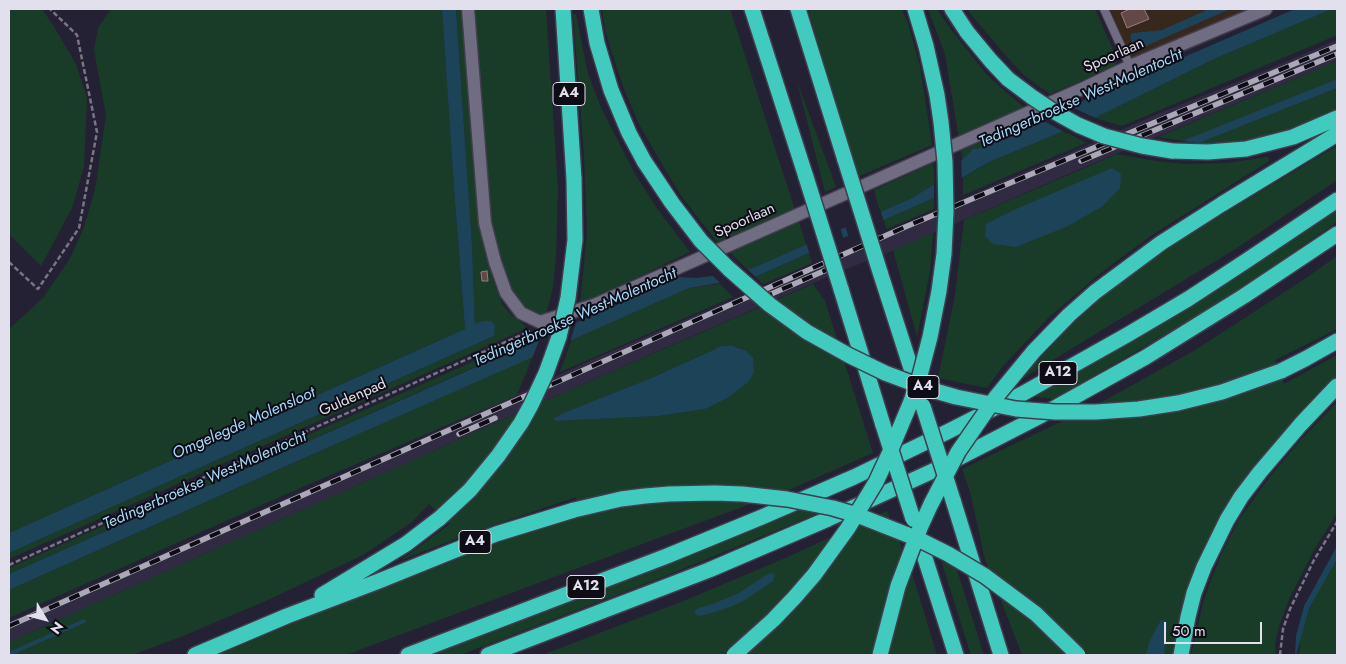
<!DOCTYPE html>
<html>
<head>
<meta charset="utf-8">
<style>
	body { margin:0 }
	#map { position:relative; width:1346px; height:664px; overflow:hidden; background:#252134; font-family:Jost,sans-serif }
	canvas { display:block }
	.frame { position:absolute; inset:0; border:10px solid #e2e0ec; pointer-events:none }
	.north { position:absolute; left:20px; top:594px; width:50px; height:50px; -webkit-text-stroke:4px #0e0c14; paint-order:stroke; rotate:127deg; font-size:14px; font-weight:700; line-height:20px; text-align:center; color:#e2e0ec }
	.north::after { content:''; display:block; margin:auto; width:18px; height:22px; background:#e2e0ec; clip-path:polygon(50% 0,100% 100%,50% 72%,0 100%) }
	.scale { position:absolute; left:1164px; top:622px; width:98px; height:22px; box-sizing:border-box; border:2px solid #e2e0ec; border-top:0; padding-left:6px; font-size:15px; line-height:18px; white-space:nowrap; color:#e2e0ec; -webkit-text-stroke:4px #0e0c14; paint-order:stroke }
</style>
</head>
<body>
<div id="map">
<canvas width="1346" height="664"></canvas>
<div class="frame"></div>
<div class="north">N</div>
<div class="scale">50 m</div>
</div>
<script>
const context = document.querySelector('canvas').getContext('2d');
context.lineJoin = 'round';
function paint(path, color) {
  context.fillStyle = color;
  context.fill(path, 'evenodd');
}
function shape(rows) {
  const path = new Path2D();
  for (const r of rows) {
    path.moveTo(r[0], r[1]);
    for (let i = 2; i < r.length; i += 2) path.lineTo(r[i], r[i + 1]);
  }
  return path;
}
function trace(path, color, width, dash) {
  context.strokeStyle = color;
  context.lineWidth = width;
  context.lineCap = dash ? 'butt' : 'round';
  context.setLineDash(dash || []);
  context.stroke(path);
}
function write(font, color, halo, rows, align = 'center') {
  context.font = font + ' Jost,sans-serif';
  context.lineWidth = 4;
  context.setLineDash([]);
  context.textBaseline = 'middle';
  context.strokeStyle = halo;
  context.fillStyle = color;
  for (const [text, x, y, turn = 0] of rows) {
    context.save();
    context.translate(x, y);
    context.rotate((+turn || 0) * Math.PI / 180);
    context.textAlign = isNaN(turn) ? turn : align;
    if (halo) context.strokeText(text, 0, 0);
    context.fillText(text, 0, 0);
    context.restore();
  }
}
const industrial = shape([
	[1109,9,1264,9,1130,61]
]);
const built = shape([
	[1337,40,1337,61,1073,172,904,246,834,274,531,407,9,642,9,622,403,447,598,357,795,273,992,186,1065,155,1155,115,1257,74]
]);
const green = shape([
	[9,9,42,9,53,25,76,64,87,98,84,167,72,208,41,266,9,234],
	[111,9,442,9,454,189,465,329,9,533,9,329,43,298,69,260,83,230,95,190,106,115,94,50,98,28],
	[456,9,464,9,476,185,483,243,492,277,502,304,510,314,526,326,523,330,9,559,9,553,494,336,475,325,472,245],
	[473,9,546,9,558,188,556,257,553,287,546,315,536,313,525,308,512,291,503,271,488,213],
	[602,9,730,9,795,210,717,242,682,197,663,166,639,124,624,89,612,53,605,29],
	[808,9,902,9,908,24,920,66,932,145,857,177],
	[928,9,937,9,949,27,987,75,1007,93,1025,108,959,139,945,54],
	[967,9,1095,9,1117,59,1115,66,1050,94,1025,76,1008,58,973,17],
	[1332,9,1337,9,1337,35,1122,126,1095,118,1214,59],
	[573,14,576,14,588,74,602,110,616,137,635,174,658,210,690,252,580,305,587,232,584,155],
	[1337,61,1337,79,1182,141,1158,137],
	[797,81,836,187,825,192],
	[1337,88,1337,111,1328,116,1269,136,1226,143,1199,143],
	[1035,115,1040,119,977,149,974,148,962,160,961,149],
	[1064,131,1086,143,963,195,963,178,987,163],
	[1337,146,1337,180,1237,248,1020,380,1066,330,1112,289,1157,256,1196,230],
	[1117,154,1156,161,1185,164,1227,163,1268,157,1269,161,1149,237,1102,272,1049,317,1003,366,987,388,938,378,955,295,964,220],
	[933,163,935,184,912,198,880,212,874,190],
	[934,198,934,209,886,229,884,220],
	[1337,208,1337,222,1256,278,1176,328,1054,399,1029,396],
	[799,221,806,245,753,268,748,270,727,249],
	[933,233,930,271,917,337,893,250],
	[809,253,812,263,763,284,755,277],
	[1337,256,1337,329,1275,360,1284,384,1337,355,1337,378,1276,442,1228,503,1216,525,1195,572,1174,655,1022,655,985,559,970,492,962,469,1102,402,1197,349,1306,278],
	[720,284,733,297,560,372,572,339,689,288],
	[813,284,825,301,873,453,791,489,661,537,346,655,217,655,394,581,497,541,579,516,576,497,468,534,401,560,450,524,429,504,412,522,363,555,270,599,183,636,132,655,9,655,9,642,531,407],
	[733,346,742,349,705,409,658,416,556,421,553,419,563,413,649,379,715,349],
	[542,331,540,338,9,574,9,568],
	[533,356,517,395,284,495,9,618,9,590],
	[1337,402,1337,513,1314,550,1289,599,1279,626,1275,644,1276,655,1191,655,1203,603,1212,577,1221,555,1238,521,1265,483,1278,467,1298,443],
	[799,509,819,513,663,577,460,655,426,655],
	[887,511,912,573,937,655,542,655,686,600,790,556],
	[940,557,956,567,984,655,971,655],
	[1337,559,1337,655,1299,655,1300,638,1309,609]
]);
const water = shape([
	[442,9,456,9,472,245,475,324,483,321,491,321,495,325,494,336,9,553,9,533,465,329,454,189],
	[1209,9,1230,9,1139,49,1133,46,1130,35,1133,33,1162,30],
	[1295,9,1332,9,1214,59,1095,118,987,163,962,178,934,198,809,253,755,277,689,288,293,463,9,590,9,574,679,277,697,278,712,276,744,271,753,268,912,198,938,182,946,178,957,165,974,148,977,149,1041,119],
	[1337,79,1337,88,1199,143,1182,141],
	[1112,168,1121,174,1120,188,1103,206,1068,226,1016,247,993,244,985,236,986,224,1016,209],
	[722,346,733,346,746,351,753,358,754,371,752,376,748,382,740,388,729,397,705,409,658,416,556,421,553,419,563,413,649,379],
	[1337,546,1337,559,1309,609,1296,655,1295,655,1296,636,1304,606],
	[773,573,775,575,773,581,745,600,730,607,715,612,699,616,695,614,695,611,698,608,713,604,739,593,768,574],
	[1161,620,1166,621,1167,626,1164,655,1146,655,1150,640]
]);
const pier = shape([
	[1067,105,1078,110,1098,119,1066,133,1038,118],
	[961,157,962,181,934,200,934,181,943,174,946,175,955,167,955,163],
	[880,209,884,222,849,238,845,225],
	[840,227,844,240,810,256,806,242],
	[746,268,758,279,723,286,711,274],
	[577,319,570,342,532,359,541,335]
]);
const stream = shape([
	[9,654,84,621]
]);
const building = shape([
	[1130,9,1144,9,1149,19,1127,28,1121,13,1130,9],
	[487,271,488,281,482,281,481,272,487,271]
]);
const path = shape([
	[9,262,38,289,79,228,97,132,77,35,50,9],
	[9,565,530,331],
	[1280,655,1283,629,1290,609,1314,560,1337,522]
]);
const service = shape([
	[1104,9,1130,66]
]);
const minor = shape([
	[468,9,485,223,495,262,506,293,521,313,540,322,594,305,1086,87,1130,66,1266,9]
]);
const motorway = shape([
	[563,9,574,179],
	[591,9,597,43,611,90,629,133,644,161],
	[752,9,806,177],
	[798,9,845,160],
	[915,9,926,46],
	[952,9,967,32],
	[1172,151,1208,152,1246,149,1293,137,1337,118],
	[1222,204,1337,134],
	[880,272,919,393],
	[841,289,883,425],
	[1281,371,1305,359,1337,341],
	[953,500,1001,655],
	[916,530,956,655],
	[322,595,406,544,440,518],
	[195,655,287,616,379,581,448,553,496,534,574,510],
	[408,655,667,556,762,517,854,477,947,432,1022,394,1127,335,1188,299,1246,261,1337,200],
	[488,655,709,570,828,519,937,469,1042,415,1146,357,1244,296,1337,234],
	[1181,655,1188,617,1194,593,1204,567,1227,520,1241,497,1260,472,1301,424,1337,386]
]);
const rail = shape([
	[1081,161,1337,54],
	[762,298,833,267],
	[459,434,495,418],
	[9,626,905,227,1337,46]
]);
const motorwayBridge = shape([
	[967,32,991,61,1008,79,1032,97,1053,111,1078,125,1104,136,1142,146,1172,151],
	[845,160,880,272],
	[644,161,672,203,701,241,729,269,770,305,807,332,850,356,885,373,925,388,956,397,1016,409,1055,412,1096,412,1139,409,1178,403,1222,392,1281,371],
	[806,177,841,289],
	[923,406,953,500],
	[883,425,913,519],
	[574,510,621,499,645,496,669,494,715,493,742,494,787,499,833,508,857,515,918,539,948,554,985,576,1036,614,1078,655],
	[440,518,470,490,498,456,521,423,531,405,546,373,559,337,568,298,575,240,574,179],
	[734,655,773,620,794,598,814,575,848,528,876,482,889,454,910,404,919,379,930,337,939,291,944,254,946,212,945,162,941,122,937,95,926,46],
	[880,655,898,586,920,528,931,504,958,452,996,397,1034,351,1069,315,1095,292,1161,243,1222,204]
]);
const shields = [
	[569,94,32],
	[1058,373,38],
	[923,387,32],
	[475,542,32],
	[586,587,38]
];
const shieldNames = [
	["A4",569,94],
	["A12",1058,373],
	["A4",923,387],
	["A4",475,542],
	["A12",586,587]
];
const streetNames = [
	["Spoorlaan",1114,56,-24],
	["Spoorlaan",745,221,-24],
	["Guldenpad",353,398,-24]
];
const waterNames = [
	["Tedingerbroekse West-Molentocht",1081,99,-24],
	["Tedingerbroekse West-Molentocht",575,318,-24],
	["Omgelegde Molensloot",244,424,-24],
	["Tedingerbroekse West-Molentocht",205,481,-24]
];
paint(industrial, '#37281d');
paint(built, '#302b42');
paint(green, '#193c29');
paint(water, '#1d4359');
paint(pier, '#252134');
trace(stream, '#1d4359', 4);
paint(building, '#624947');
trace(building, '#987d7a', 1);
trace(service, '#413d4d', 10);
trace(minor, '#413d4d', 15);
trace(motorway, '#413d4d', 18);
trace(path, '#787585', 2.5, [5, 2.5]);
trace(service, '#706c82', 8);
trace(minor, '#706c82', 12);
trace(motorway, '#41cbbe', 15);
trace(rail, '#aba9b7', 5.5);
trace(rail, '#0e0c14', 4, [11]);
trace(motorwayBridge, '#413d4d', 18, []);
trace(motorwayBridge, '#41cbbe', 15);
for (const [x, y, w] of shields) {
  const box = new Path2D();
  box.roundRect(x - w / 2, y - 11.5, w, 23, 4);
  context.fillStyle = '#0e0c14';
  context.fill(box);
  trace(box, '#e2e0ec', 1);
}
write('bold 14px', '#e2e0ec', null, shieldNames);
write('15px', '#e2e0ec', '#0e0c14', streetNames);
write('italic 16px', '#a6d9fa', '#0e0c14', waterNames);
</script>
</body>
</html>
